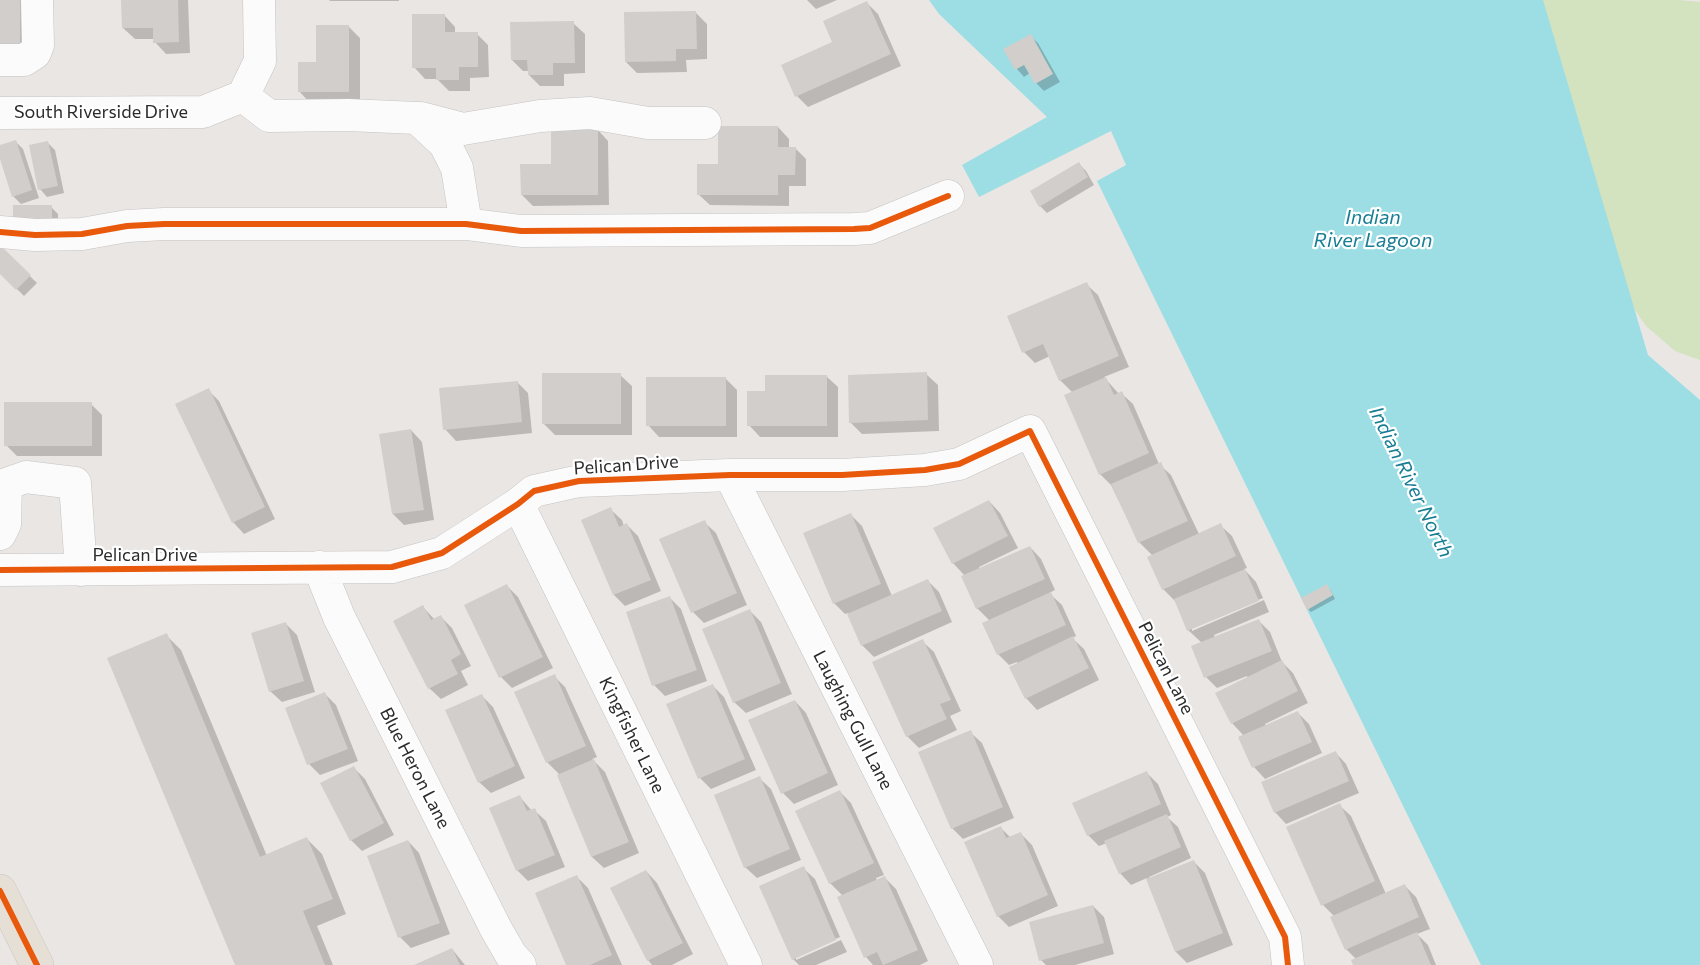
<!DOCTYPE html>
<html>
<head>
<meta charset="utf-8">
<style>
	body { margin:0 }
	canvas { display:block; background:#eae6e3 }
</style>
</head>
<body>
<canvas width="1700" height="965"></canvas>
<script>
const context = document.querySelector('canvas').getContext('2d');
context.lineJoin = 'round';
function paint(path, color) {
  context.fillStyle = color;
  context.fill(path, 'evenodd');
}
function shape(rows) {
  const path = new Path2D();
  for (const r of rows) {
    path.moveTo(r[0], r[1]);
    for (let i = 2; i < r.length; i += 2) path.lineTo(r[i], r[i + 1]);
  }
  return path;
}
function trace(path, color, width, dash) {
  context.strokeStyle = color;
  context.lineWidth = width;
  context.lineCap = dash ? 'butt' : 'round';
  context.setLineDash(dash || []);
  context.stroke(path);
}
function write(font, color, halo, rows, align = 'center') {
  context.font = font + ' Commissioner,sans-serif';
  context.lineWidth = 4.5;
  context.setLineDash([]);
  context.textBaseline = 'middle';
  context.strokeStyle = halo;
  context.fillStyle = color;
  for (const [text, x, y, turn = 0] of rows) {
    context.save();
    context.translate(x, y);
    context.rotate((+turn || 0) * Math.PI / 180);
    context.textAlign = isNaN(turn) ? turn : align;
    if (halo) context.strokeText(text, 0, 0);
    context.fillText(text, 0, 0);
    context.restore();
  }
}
const green = shape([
	[1528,0,1678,0,1700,2,1700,360,1675,351,1646,326,1628,300]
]);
const water = shape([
	[929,0,1543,0,1648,355,1700,400,1700,965,1481,965,1097,181,1126,165,1111,131,979,197,962,165,1047,117,939,14]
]);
const shadow = shape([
	[0,0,34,0,34,65,0,65],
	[123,0,188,0,190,53,166,54,155,42,154,39,135,39,123,28],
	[329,0,399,0,399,1,330,1],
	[807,0,837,0,816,9],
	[866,2,878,14,901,66,808,107,797,96],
	[696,13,707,24,707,59,686,60,687,72,637,73,626,62],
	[444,15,455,27,455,34,477,34,488,45,489,77,470,78,470,91,449,91,437,79,425,79,414,67],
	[573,23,585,34,585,73,564,74,564,86,540,86,529,75,529,71,523,71,512,60],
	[349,27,360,38,360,103,310,103,299,91],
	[1030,36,1038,43,1060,82,1044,91,1036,83,1030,73,1024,77,1017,69,1005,50],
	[778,127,789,139,789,148,795,148,806,159,806,186,789,186,789,206,710,205,698,194,720,166],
	[597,129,608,141,609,205,533,206,522,195,553,165],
	[16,142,23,149,39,198,21,204,13,196,0,154,0,147],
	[48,143,55,150,64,193,47,197,40,189],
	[1079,164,1086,171,1094,185,1047,213,1040,206],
	[51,207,58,214,58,234,22,234],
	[0,247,37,283,24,296,0,272],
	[1086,284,1098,295,1129,367,1104,377,1119,394,1121,393,1133,404,1159,464,1171,475,1199,534,1220,525,1232,536,1247,568,1244,569,1256,582,1263,598,1192,627,1192,631,1264,600,1269,612,1214,635,1215,638,1259,621,1270,632,1282,662,1293,673,1308,703,1265,724,1266,726,1298,713,1309,724,1322,753,1265,779,1254,767,1244,736,1232,723,1217,694,1248,678,1247,676,1217,688,1206,677,1202,643,1188,630,1175,601,1163,589,1149,557,1153,556,1139,542,1111,485,1100,474,1073,393,1060,380,1050,356,1035,363,1024,352],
	[926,374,938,385,939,431,862,434,850,422],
	[620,375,632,386,632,435,555,435,543,423],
	[826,376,838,387,838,437,760,437,749,425],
	[726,379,737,390,737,437,659,437,648,425],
	[517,382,528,393,532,433,456,441,445,429],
	[208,390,219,401,275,519,244,534,233,522],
	[91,404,102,415,102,456,17,456,6,445],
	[411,430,422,442,434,520,404,525,393,514],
	[989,501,1000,513,1018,548,979,567,980,569,1030,547,1041,559,1055,590,1049,593,1062,605,1076,636,1072,638,1084,649,1099,680,1037,710,1026,698,1017,662,1009,665,998,654,990,621,977,608,965,576,953,563],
	[610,509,622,520,624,526,627,525,638,536,661,591,625,606,614,595,583,520],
	[851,515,862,526,892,596,928,581,939,592,952,622,874,657,862,645,848,613,845,614,834,603],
	[704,522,716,533,747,605,704,623,693,612],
	[507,586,518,597,553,668,512,688,501,677],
	[1330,589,1335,599,1311,612,1308,609],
	[670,598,681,609,707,681,665,696,654,685],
	[423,607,435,620,441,617,452,628,471,666,461,671,468,685,441,699,429,688],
	[750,611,761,622,792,694,746,713,734,702],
	[286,624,297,635,315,692,282,702,270,691],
	[166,635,181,650,267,856,307,839,322,854,346,914,317,926,333,965,237,965],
	[922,641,934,652,961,711,950,716,957,730,919,748,907,736,874,663],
	[554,676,565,687,597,757,592,759,605,772,639,853,604,868,592,857,558,776,560,775,547,762],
	[713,686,724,697,756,770,711,789,700,778],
	[325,694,336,705,358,761,320,775,309,764],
	[482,696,493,707,525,778,491,793,479,782],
	[795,701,806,713,838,785,794,804,783,793],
	[970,732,982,743,1014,818,963,839,952,828],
	[1335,752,1346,764,1359,793,1286,824,1275,812],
	[353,767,365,779,394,835,362,851,351,840],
	[1147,773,1158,784,1171,815,1167,817,1178,827,1191,858,1149,877,1150,880,1194,862,1205,873,1233,945,1187,963,1176,952,1147,878,1131,885,1120,873,1107,843,1099,846,1088,835],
	[759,778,771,789,801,860,757,878,745,867],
	[840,792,851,803,884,875,876,878,877,881,885,878,896,889,928,961,920,965,873,965,866,957,839,898,843,896,830,883],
	[520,797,532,811,534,810,546,821,565,867,528,881,517,870],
	[1339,805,1351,816,1386,894,1405,886,1416,897,1430,929,1417,934,1428,945,1436,965,1355,965,1356,959,1346,949,1335,917,1323,905],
	[1001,828,1011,838,1021,834,1032,845,1058,906,1009,927,998,916],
	[408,841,419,853,450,934,411,948,400,937],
	[803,868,815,879,840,937,796,956,796,960,841,940,847,952,816,965,799,965,793,959],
	[646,871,657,883,693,954,672,965,652,965,648,960],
	[577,877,588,888,622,965,568,965],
	[1093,906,1104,917,1114,954,1075,965,1046,965,1041,960],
	[452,949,465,965,418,965]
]);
const building = shape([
	[0,0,20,0,20,50,0,50],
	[121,0,178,0,179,42,153,43,153,28,122,28],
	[867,1,891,54,795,97,781,65,832,42,823,21],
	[696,11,697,49,676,49,676,61,625,62,624,12],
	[412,14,445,14,445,32,478,32,478,67,459,67,459,80,436,80,436,68,412,68],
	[574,21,575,63,553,63,553,75,528,75,527,60,511,60,510,22],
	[316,25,349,25,349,92,298,92,298,62,316,62],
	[1031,34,1053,74,1035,84,1024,65,1015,70,1003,49],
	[718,126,778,126,778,147,796,147,795,175,778,175,778,195,697,195,697,164,718,164],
	[551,128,598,128,598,195,521,195,520,164,551,164],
	[16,140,32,190,12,197,0,159,0,145],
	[48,141,58,186,38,190,29,145],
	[1079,162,1088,177,1039,207,1030,191],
	[13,205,52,205,52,227,13,227],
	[0,245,31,275,16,290,0,274],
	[1087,282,1119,356,1059,381,1043,344,1022,353,1007,316],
	[927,372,928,420,849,423,848,375],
	[542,373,621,373,621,424,542,424],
	[765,375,827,375,827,426,747,426,747,391,765,391],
	[646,377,726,377,726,426,646,426],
	[1106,377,1114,395,1122,391,1149,453,1099,475,1064,395],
	[518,381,522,422,443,430,439,388],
	[209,388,265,507,232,523,175,404],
	[4,402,92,402,92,446,4,446],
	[411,429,424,510,392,514,379,434],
	[1161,462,1188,521,1138,543,1111,484],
	[989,500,1008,536,952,564,933,528],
	[611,507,619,527,627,523,651,580,613,595,581,520],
	[851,513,881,584,833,604,803,533],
	[705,520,737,593,691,613,659,539],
	[1221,523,1236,556,1162,590,1147,557],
	[1030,546,1045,579,976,609,961,576],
	[1245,569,1259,601,1187,631,1174,599],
	[928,579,942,611,861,646,847,614],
	[507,584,543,657,499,678,464,605],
	[1327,584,1333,595,1307,610,1301,598],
	[1051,592,1066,625,997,655,982,623],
	[670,596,697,670,652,686,626,612],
	[423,605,431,620,441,615,461,654,451,660,458,674,428,689,393,621],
	[750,609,781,683,733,703,702,629],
	[1259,619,1272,651,1204,678,1191,646],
	[286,622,304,681,269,692,251,633],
	[167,633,260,857,307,837,333,899,303,911,325,965,235,965,107,658],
	[1073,636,1089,668,1025,699,1009,667],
	[923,639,951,700,940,704,947,719,906,737,872,662],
	[1282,660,1298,691,1231,724,1215,693],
	[555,674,586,746,546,763,514,692],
	[713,684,745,759,698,779,666,704],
	[325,692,348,749,307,765,285,708],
	[482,694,515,766,478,783,445,710],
	[795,700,828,773,781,794,748,720],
	[1298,711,1312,742,1252,768,1238,737],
	[971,730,1003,807,951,829,918,752],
	[1336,751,1349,781,1274,813,1261,782],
	[594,759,629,842,591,857,557,775],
	[354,766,384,823,350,841,320,783],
	[1147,771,1161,804,1087,836,1072,803],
	[760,776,790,849,744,868,714,795],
	[840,790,874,863,829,884,795,811],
	[520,795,527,811,535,808,555,855,516,871,489,808],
	[1340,803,1375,881,1321,906,1286,827],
	[1167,814,1181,847,1119,874,1104,841],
	[1001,826,1006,838,1021,832,1048,895,997,917,964,842],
	[408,840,440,923,398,938,367,856],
	[1194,860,1223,933,1175,952,1146,879],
	[804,866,836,940,792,960,759,886],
	[646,870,683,943,647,961,610,888],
	[577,875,612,955,590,965,566,965,535,893],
	[885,876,918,950,883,965,877,952,864,958,837,897],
	[1405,884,1419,917,1345,950,1330,917],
	[1093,905,1104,943,1039,961,1029,922],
	[1417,932,1431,965,1353,965,1351,960],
	[452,948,460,965,414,965]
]);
const minor = shape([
	[0,60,24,60,35,53,38,45,37,0],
	[243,96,269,116,348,115,417,118,445,144,457,168,466,224],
	[0,113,203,112,243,96,260,61,259,0],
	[421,118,463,129,540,116,590,113,648,123,705,123],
	[0,232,35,235,82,234,127,226,164,224,466,224,521,231,854,229,870,228,948,196],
	[730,475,977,965],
	[518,504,746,965],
	[0,534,5,524,6,484,26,477,75,483,81,570],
	[319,567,339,617,496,929,511,955,520,965],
	[0,570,392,567,442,553,518,504,534,491,579,481,730,475,842,475,925,470,959,464,1030,431,1285,937,1288,965]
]);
const major = shape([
	[0,891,37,965]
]);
const cycleway = shape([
	[0,232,35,235,82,234,127,226,164,224,466,224,521,231,854,229,870,228,948,196],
	[0,570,392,567,442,553,518,504,534,491,579,481,730,475,842,475,925,470,959,464,1030,431,1285,937,1288,965],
	[0,891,37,965]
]);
const streetNames = [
	["South Riverside Drive",101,112],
	["Pelican Drive",626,465,-4],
	["Pelican Drive",145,555],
	["Pelican Lane",1166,668,63],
	["Laughing Gull Lane",853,720,63],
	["Kingfisher Lane",632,735,64],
	["Blue Heron Lane",415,768,63]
];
const waterNames = [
	["Indian",1373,217],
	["River Lagoon",1373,240],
	["Indian River North",1411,482,64]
];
paint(green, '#d3e2bf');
paint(water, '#9ddee5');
paint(shadow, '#0003');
paint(building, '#d1cecc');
trace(minor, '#c4c3c3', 33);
trace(major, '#c6c4c2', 34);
trace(minor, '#fcfbfb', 32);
trace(major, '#e6dfd6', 33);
trace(cycleway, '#e8590c', 6);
write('18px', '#2c2c2c', '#fff', streetNames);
write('italic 20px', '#187e94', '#fff', waterNames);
</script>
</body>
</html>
